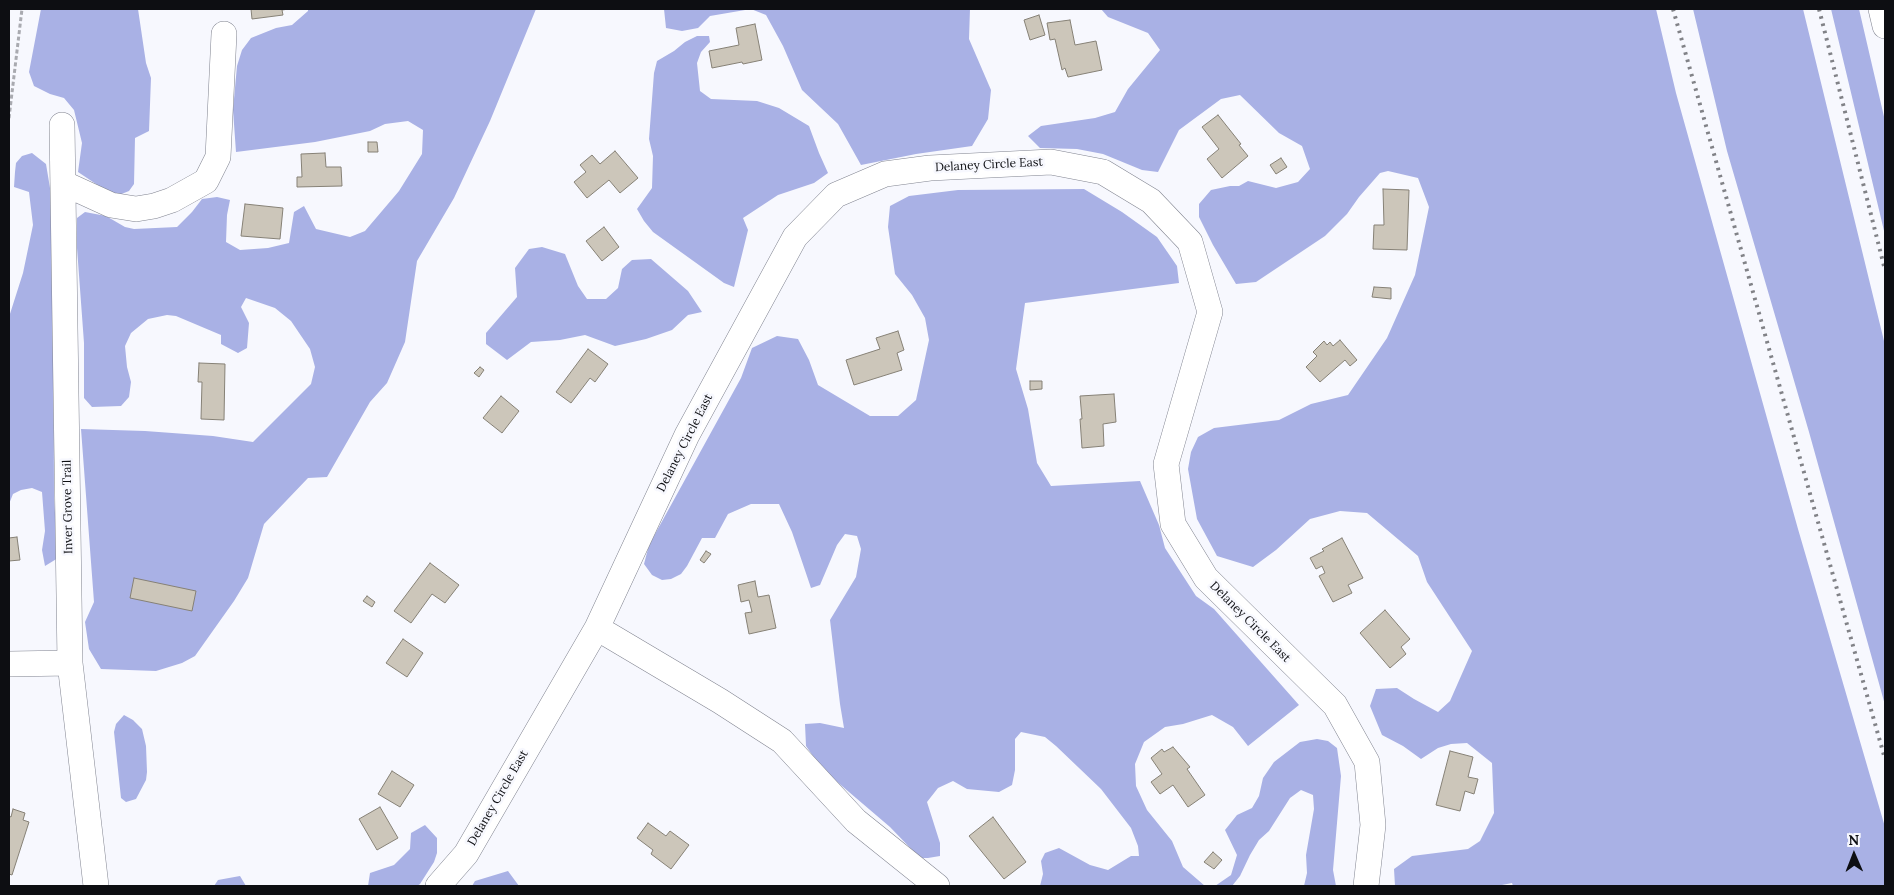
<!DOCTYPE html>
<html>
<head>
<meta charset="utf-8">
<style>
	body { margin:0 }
	#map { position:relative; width:1894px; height:895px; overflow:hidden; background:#f7f8fe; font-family:Lora,serif }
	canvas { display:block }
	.frame { position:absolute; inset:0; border:10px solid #0d0e12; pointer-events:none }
	.north { position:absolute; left:1829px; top:830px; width:50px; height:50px; -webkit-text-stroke:4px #f7f8fe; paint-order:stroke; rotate:359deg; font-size:14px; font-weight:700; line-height:20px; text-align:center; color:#0d0e12 }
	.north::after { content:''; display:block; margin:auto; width:18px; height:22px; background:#0d0e12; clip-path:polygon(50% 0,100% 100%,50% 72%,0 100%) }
</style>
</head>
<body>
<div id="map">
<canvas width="1894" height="895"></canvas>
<div class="frame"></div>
<div class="north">N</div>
</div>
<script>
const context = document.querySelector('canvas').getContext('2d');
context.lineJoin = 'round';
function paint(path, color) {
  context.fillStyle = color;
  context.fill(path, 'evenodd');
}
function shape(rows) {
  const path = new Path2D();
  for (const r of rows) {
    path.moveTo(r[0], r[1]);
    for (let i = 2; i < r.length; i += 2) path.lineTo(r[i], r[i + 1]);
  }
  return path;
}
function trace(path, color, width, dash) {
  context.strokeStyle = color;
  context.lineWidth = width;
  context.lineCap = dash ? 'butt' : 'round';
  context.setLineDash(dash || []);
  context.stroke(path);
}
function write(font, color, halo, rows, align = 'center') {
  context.font = font + ' Lora,serif';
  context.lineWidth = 5;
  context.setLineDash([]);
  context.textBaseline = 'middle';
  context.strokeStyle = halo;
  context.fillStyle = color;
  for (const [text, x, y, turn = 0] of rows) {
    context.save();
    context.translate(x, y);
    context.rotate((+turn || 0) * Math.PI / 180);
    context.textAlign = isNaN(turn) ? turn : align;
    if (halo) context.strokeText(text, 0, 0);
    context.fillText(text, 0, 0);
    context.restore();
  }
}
const forest = shape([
	[41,9,138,9,146,63,151,78,149,131,135,138,134,184,129,191,119,195,108,192,78,172,82,143,74,110,64,98,50,94,34,86,29,72],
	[308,9,536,9,490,121,454,198,417,261,405,342,387,383,370,402,327,477,308,478,264,524,248,578,234,601,195,656,182,663,156,671,101,669,89,649,85,622,94,602,81,429,145,431,213,436,253,442,311,384,315,367,310,349,291,321,275,308,246,298,241,307,249,323,247,348,238,353,221,344,221,335,176,316,167,315,148,319,131,333,125,346,127,367,131,382,129,397,121,406,92,407,84,398,84,343,77,248,77,218,85,212,106,216,125,227,134,229,177,227,192,212,202,199,217,197,230,200,227,215,226,242,240,250,268,248,289,243,294,212,304,206,316,229,350,237,365,231,399,191,422,154,423,130,408,121,385,124,370,131,315,142,236,152,233,110,237,66,242,50,251,38,276,28,292,25,308,11],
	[664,9,970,9,969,39,991,90,988,119,972,146,916,154,861,165,838,124,802,90,783,46,766,15,751,9,710,16,698,28,682,31,666,28],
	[1101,9,1656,9,1676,93,1798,529,1885,827,1885,886,1513,886,1512,883,1497,886,1395,886,1394,869,1412,856,1468,849,1480,841,1494,813,1492,763,1467,743,1451,744,1438,748,1421,759,1403,746,1382,735,1370,706,1376,689,1397,688,1414,699,1438,712,1450,701,1472,651,1427,582,1418,556,1367,513,1340,511,1310,519,1276,550,1253,567,1217,556,1197,519,1188,469,1191,452,1198,437,1214,428,1279,420,1311,404,1348,395,1387,338,1415,275,1429,207,1418,178,1388,171,1380,173,1359,197,1347,214,1325,236,1256,282,1236,284,1213,245,1199,217,1199,204,1211,190,1230,186,1239,186,1248,181,1276,188,1298,182,1310,169,1302,146,1279,133,1240,95,1221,99,1179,130,1158,172,1142,170,1103,154,1077,149,1040,148,1028,136,1041,126,1095,118,1115,112,1128,89,1160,50,1148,33,1108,17],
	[1693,9,1803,9,1885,345,1885,705,1809,432,1727,151],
	[1831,9,1859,9,1885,121,1885,235],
	[697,36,709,36,710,42,701,52,697,63,700,91,711,99,757,101,779,108,809,126,819,153,828,173,814,183,778,195,743,218,748,230,734,287,724,283,653,232,644,221,637,209,652,188,653,156,649,139,654,73,657,61,674,51,685,42],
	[32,153,46,164,53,206,54,498,58,558,45,566,42,550,45,531,42,492,32,488,21,490,13,494,9,504,9,317,23,273,33,225,29,192,14,187,15,172,16,163,22,156],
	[1084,189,1122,212,1157,237,1177,266,1179,283,1025,303,1016,369,1028,409,1037,463,1051,486,1140,481,1159,525,1165,548,1196,596,1214,609,1299,705,1248,746,1233,727,1212,715,1183,724,1165,727,1144,742,1135,764,1136,786,1147,810,1172,841,1183,867,1205,886,1040,886,1043,874,1041,861,1045,853,1059,848,1090,865,1108,870,1131,856,1139,856,1138,846,1131,828,1101,789,1056,746,1045,737,1021,732,1015,739,1015,770,1012,785,999,792,967,789,953,781,938,788,927,802,940,843,940,856,928,858,920,858,890,827,822,769,806,746,805,724,820,723,844,728,840,704,830,620,856,577,861,549,857,536,845,534,837,545,820,585,811,588,792,532,779,504,751,504,728,514,715,538,702,538,687,566,681,574,671,579,662,580,652,575,644,564,649,545,741,378,752,348,777,336,798,339,809,360,818,385,870,416,898,416,916,400,929,340,925,318,912,295,895,274,888,227,890,206,909,196,958,190],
	[542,247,565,254,578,286,587,299,606,299,618,288,622,269,632,260,651,259,688,291,702,312,688,315,672,330,646,339,615,346,585,335,560,340,531,342,507,360,486,344,486,333,517,297,515,268,529,249],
	[124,715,133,720,142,729,146,746,147,772,146,780,136,799,126,802,121,798,114,732,116,724],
	[1317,739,1328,741,1337,748,1341,776,1333,870,1336,886,1304,886,1307,873,1306,855,1314,809,1313,795,1301,790,1290,798,1269,831,1259,840,1250,855,1240,876,1232,886,1215,886,1231,875,1237,855,1225,830,1237,815,1252,808,1259,796,1263,778,1274,762,1300,742],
	[425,825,437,838,437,853,434,862,420,884,417,886,368,886,370,873,394,865,410,849,411,833],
	[508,871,519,886,472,886,475,881],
	[240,876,246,886,214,886,218,880]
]);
const building = shape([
	[251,9,289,9,282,10,283,15,252,19,251,9],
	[1039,15,1045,35,1030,40,1024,20,1039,15],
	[1070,20,1075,45,1096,41,1102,70,1068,77,1065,68,1062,70,1055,39,1050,40,1047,23,1070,20],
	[755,24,762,60,743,64,742,62,712,68,709,51,739,45,736,28,755,24],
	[1218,115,1241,144,1239,145,1248,156,1222,178,1207,159,1219,149,1202,127,1218,115],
	[368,142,377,142,378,152,368,152,368,142],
	[615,151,638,178,620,193,609,180,587,198,574,182,586,172,580,165,592,155,600,164,615,151],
	[325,153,326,167,341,167,342,186,297,187,297,177,302,177,301,154,325,153],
	[1281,158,1287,167,1276,174,1270,165,1281,158],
	[1383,189,1409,190,1407,250,1373,249,1374,225,1384,225,1383,189],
	[245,204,283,208,280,239,241,236,245,204],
	[604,227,619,247,602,261,586,241,604,227],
	[1374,287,1391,288,1391,299,1372,297,1374,287],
	[898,331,904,350,897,353,902,370,854,385,846,360,880,349,876,338,898,331],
	[1340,340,1357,360,1350,366,1345,360,1320,382,1306,367,1317,356,1313,352,1324,341,1327,345,1330,342,1333,346,1340,340],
	[588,349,608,364,595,382,590,378,571,403,556,392,588,349],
	[199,363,225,364,224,420,201,419,202,382,198,382,199,363],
	[480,367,484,370,479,377,474,373,480,367],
	[1030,381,1042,381,1042,389,1030,390,1030,381],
	[1114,394,1116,422,1103,424,1104,446,1082,448,1080,419,1082,419,1080,396,1114,394],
	[501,396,519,411,502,433,483,418,501,396],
	[17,537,20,560,9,561,9,538,17,537],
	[1342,538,1363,578,1348,585,1352,593,1333,602,1319,576,1325,573,1322,566,1316,569,1310,558,1324,551,1322,549,1342,538],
	[706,551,711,554,704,563,700,560,706,551],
	[430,563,459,585,445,603,432,594,411,623,394,611,430,563],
	[134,578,196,591,192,611,130,598,134,578],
	[755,581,758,597,769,595,776,628,749,634,745,613,752,612,749,600,741,602,738,585,755,581],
	[367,596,375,602,372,607,363,601,367,596],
	[1385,610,1410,639,1401,647,1406,654,1390,668,1360,633,1385,610],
	[403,639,423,653,407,677,386,663,403,639],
	[1173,747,1190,767,1187,769,1205,795,1188,807,1173,785,1160,794,1151,782,1162,774,1151,758,1162,749,1164,752,1173,747],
	[1450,751,1473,757,1468,777,1478,779,1474,794,1465,791,1460,811,1436,805,1450,751],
	[392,771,414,785,400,807,378,794,392,771],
	[380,807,398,838,377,850,359,819,380,807],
	[13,809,25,813,23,820,29,822,12,875,9,874,9,816,11,817,13,809],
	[993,817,1026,862,1004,879,969,836,993,817],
	[648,823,666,836,670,831,689,845,671,869,651,854,653,850,637,838,648,823],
	[1213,852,1222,860,1214,869,1204,862,1213,852]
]);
const path = shape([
	[9,118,22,9]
]);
const minor = shape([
	[1881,9,1885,26],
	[62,125,70,663,96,886],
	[63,183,111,205,136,209,154,206,172,200,206,181,218,157,224,34],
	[597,628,720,701,782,741,856,821,937,886],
	[9,664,70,663],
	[438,886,466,854,597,628,687,435,795,237,836,195,885,174,930,168,1051,162,1103,172,1151,201,1190,242,1210,312,1166,464,1173,524,1206,578,1335,705,1367,762,1373,825,1366,886]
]);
const rail = shape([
	[1673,9,1885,759],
	[1819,9,1885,270]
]);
const streetNames = [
	["Delaney Circle East",989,165,-3],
	["Delaney Circle East",685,443,-63],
	["Inver Grove Trail",68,507,-91],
	["Delaney Circle East",1250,622,45],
	["Delaney Circle East",498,798,-60]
];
paint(forest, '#a9b1e5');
paint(building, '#ccc6ba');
trace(building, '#868176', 1);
trace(minor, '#818490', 26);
trace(path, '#a9aab0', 3, [4, 2.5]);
trace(minor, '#fff', 25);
trace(rail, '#818287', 4, [2.5, 5]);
write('12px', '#0d0e12', '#f7f8fe', streetNames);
</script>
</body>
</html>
